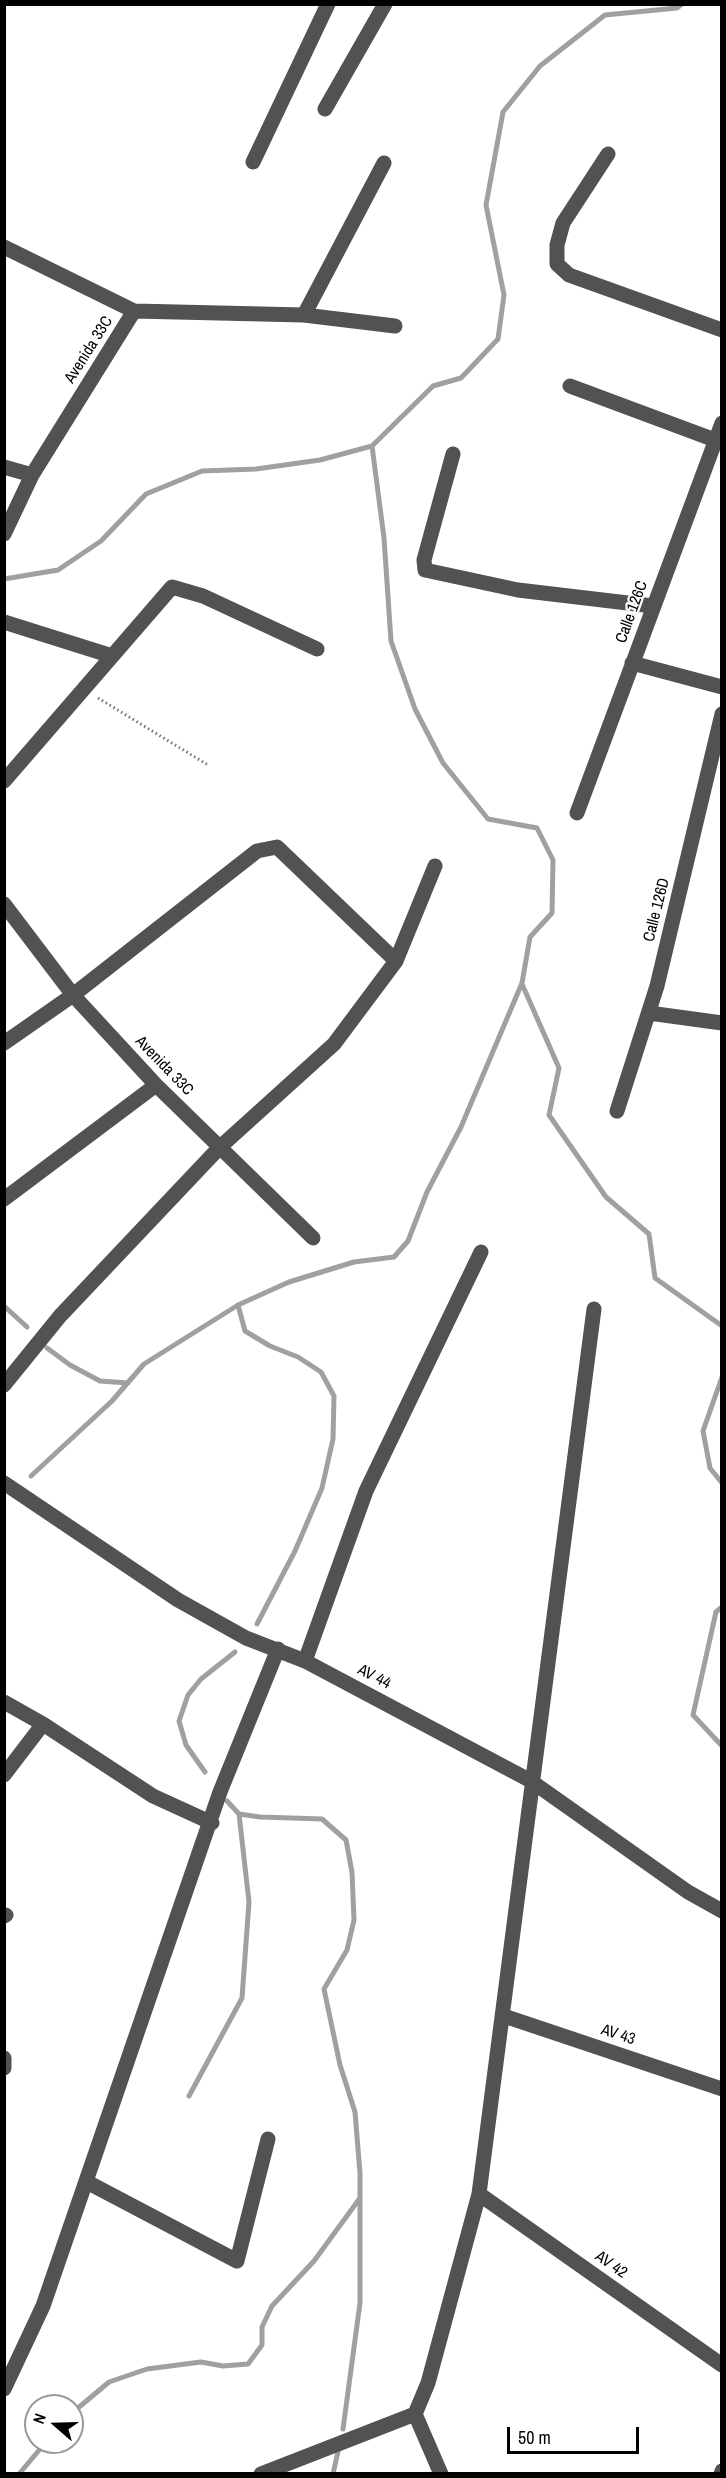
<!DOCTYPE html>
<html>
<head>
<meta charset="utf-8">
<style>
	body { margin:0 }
	#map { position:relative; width:726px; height:2478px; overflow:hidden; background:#fff; font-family:"Archivo Narrow",sans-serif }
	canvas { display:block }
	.frame { position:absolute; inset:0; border:6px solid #000; pointer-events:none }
	.north { position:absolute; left:24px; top:2394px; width:60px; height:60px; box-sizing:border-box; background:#fff; border:2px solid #999; border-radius:50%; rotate:290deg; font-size:16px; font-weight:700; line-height:24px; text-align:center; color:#000 }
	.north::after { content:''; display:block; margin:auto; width:21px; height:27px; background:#000; clip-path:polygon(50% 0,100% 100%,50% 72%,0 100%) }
	.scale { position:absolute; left:507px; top:2427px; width:132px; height:27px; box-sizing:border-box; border:3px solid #000; border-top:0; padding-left:8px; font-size:18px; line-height:21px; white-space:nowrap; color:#000; -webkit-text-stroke:4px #fff; paint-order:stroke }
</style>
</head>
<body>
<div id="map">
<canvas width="726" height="2478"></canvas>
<div class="frame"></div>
<div class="north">N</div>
<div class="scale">50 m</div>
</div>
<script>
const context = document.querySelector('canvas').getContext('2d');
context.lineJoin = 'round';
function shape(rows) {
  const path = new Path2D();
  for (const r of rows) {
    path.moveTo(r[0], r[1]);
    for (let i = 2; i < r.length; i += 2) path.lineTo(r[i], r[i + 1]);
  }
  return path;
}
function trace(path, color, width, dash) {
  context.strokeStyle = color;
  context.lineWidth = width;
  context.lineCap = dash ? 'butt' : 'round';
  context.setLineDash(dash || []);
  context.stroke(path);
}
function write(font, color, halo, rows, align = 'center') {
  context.font = font + ' "Archivo Narrow",sans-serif';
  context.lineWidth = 4.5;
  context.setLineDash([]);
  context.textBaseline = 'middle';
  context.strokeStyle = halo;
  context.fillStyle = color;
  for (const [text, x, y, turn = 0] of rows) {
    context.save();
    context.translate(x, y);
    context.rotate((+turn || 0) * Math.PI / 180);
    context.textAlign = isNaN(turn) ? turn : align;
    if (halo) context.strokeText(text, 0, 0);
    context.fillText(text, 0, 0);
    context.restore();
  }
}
const stream = shape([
	[4,579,58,570,101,541,146,494,202,471,256,469,320,460,372,446],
	[522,984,559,1068,549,1115,606,1197,649,1234,655,1278,722,1326],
	[238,1305,245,1331,270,1346,298,1357,321,1372,334,1396,333,1439,322,1488,295,1551,257,1624],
	[4,1306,27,1327],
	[47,1348,70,1365,100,1381,128,1383],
	[722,1377,703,1431,710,1468,722,1483],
	[31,1476,112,1401,144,1364,238,1305,289,1282,354,1262,394,1257,408,1241,427,1192,461,1127,522,983,530,937,552,913,553,860,537,828,488,819,443,763,415,709,391,641,384,538,372,446,433,386,461,378,498,339,504,295,486,205,503,112,540,66,605,15,677,8,682,4],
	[722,1607,716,1612,693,1715,722,1746],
	[205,1772,186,1745,179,1721,188,1695,201,1679,235,1652],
	[227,1801,239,1814,260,1817,322,1819,346,1840,352,1872,354,1920,347,1950,324,1989,340,2065,355,2112,360,2173,360,2303,343,2429],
	[189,2096,242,1998,249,1902,239,1814],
	[72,2413,109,2382,147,2369,201,2362,223,2366,248,2364,262,2345,262,2327,272,2306,314,2261,360,2198],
	[19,2474,46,2442],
	[333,2474,339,2447]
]);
const path = shape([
	[98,698,208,765]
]);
const minor = shape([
	[325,109,385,4],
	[608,154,563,223,557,245,557,264,569,275,722,330],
	[253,162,328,4],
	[4,247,134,311,32,475,4,534],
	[134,311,304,315,395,326],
	[304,315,384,163],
	[570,386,715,440],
	[453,454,424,560,425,570,518,590,653,606],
	[4,467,32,475],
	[4,622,112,656],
	[632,663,722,687],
	[4,781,172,587,203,596,317,649],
	[577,813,722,423],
	[4,904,73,995,156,1085,313,1238],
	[649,1013,722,1023],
	[4,1043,73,995,257,851,277,847,396,961],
	[617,1111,657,986,722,714],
	[4,1199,156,1085],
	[4,1385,60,1316,219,1148,334,1044,396,961,435,866],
	[4,1483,178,1600,246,1638,305,1661,531,1781,688,1892,722,1911],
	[305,1661,366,1491,481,1252],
	[4,1702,43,1724,153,1796,212,1823],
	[4,1775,43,1724],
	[4,1916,6,1915],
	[504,2016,722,2089],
	[4,2058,4,2068],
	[87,2182,237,2261,268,2139],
	[479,2194,722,2365],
	[4,2389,43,2306,220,1792,278,1649],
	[415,2414,441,2474],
	[261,2474,415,2414,428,2383,479,2194,594,1309],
	[721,2474,722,2471]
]);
const streetNames = [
	["Avenida 33C",89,350,-58],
	["Calle 126C",632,612,-70],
	["Calle 126D",657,910,-76],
	["Avenida 33C",164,1066,46],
	["AV 44",374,1677,28],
	["AV 43",618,2035,18],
	["AV 42",611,2265,35]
];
trace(stream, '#a0a0a0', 5);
trace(path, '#747474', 3, [1.5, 3]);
trace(minor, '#525252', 15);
write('16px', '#000', '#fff', streetNames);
</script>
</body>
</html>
